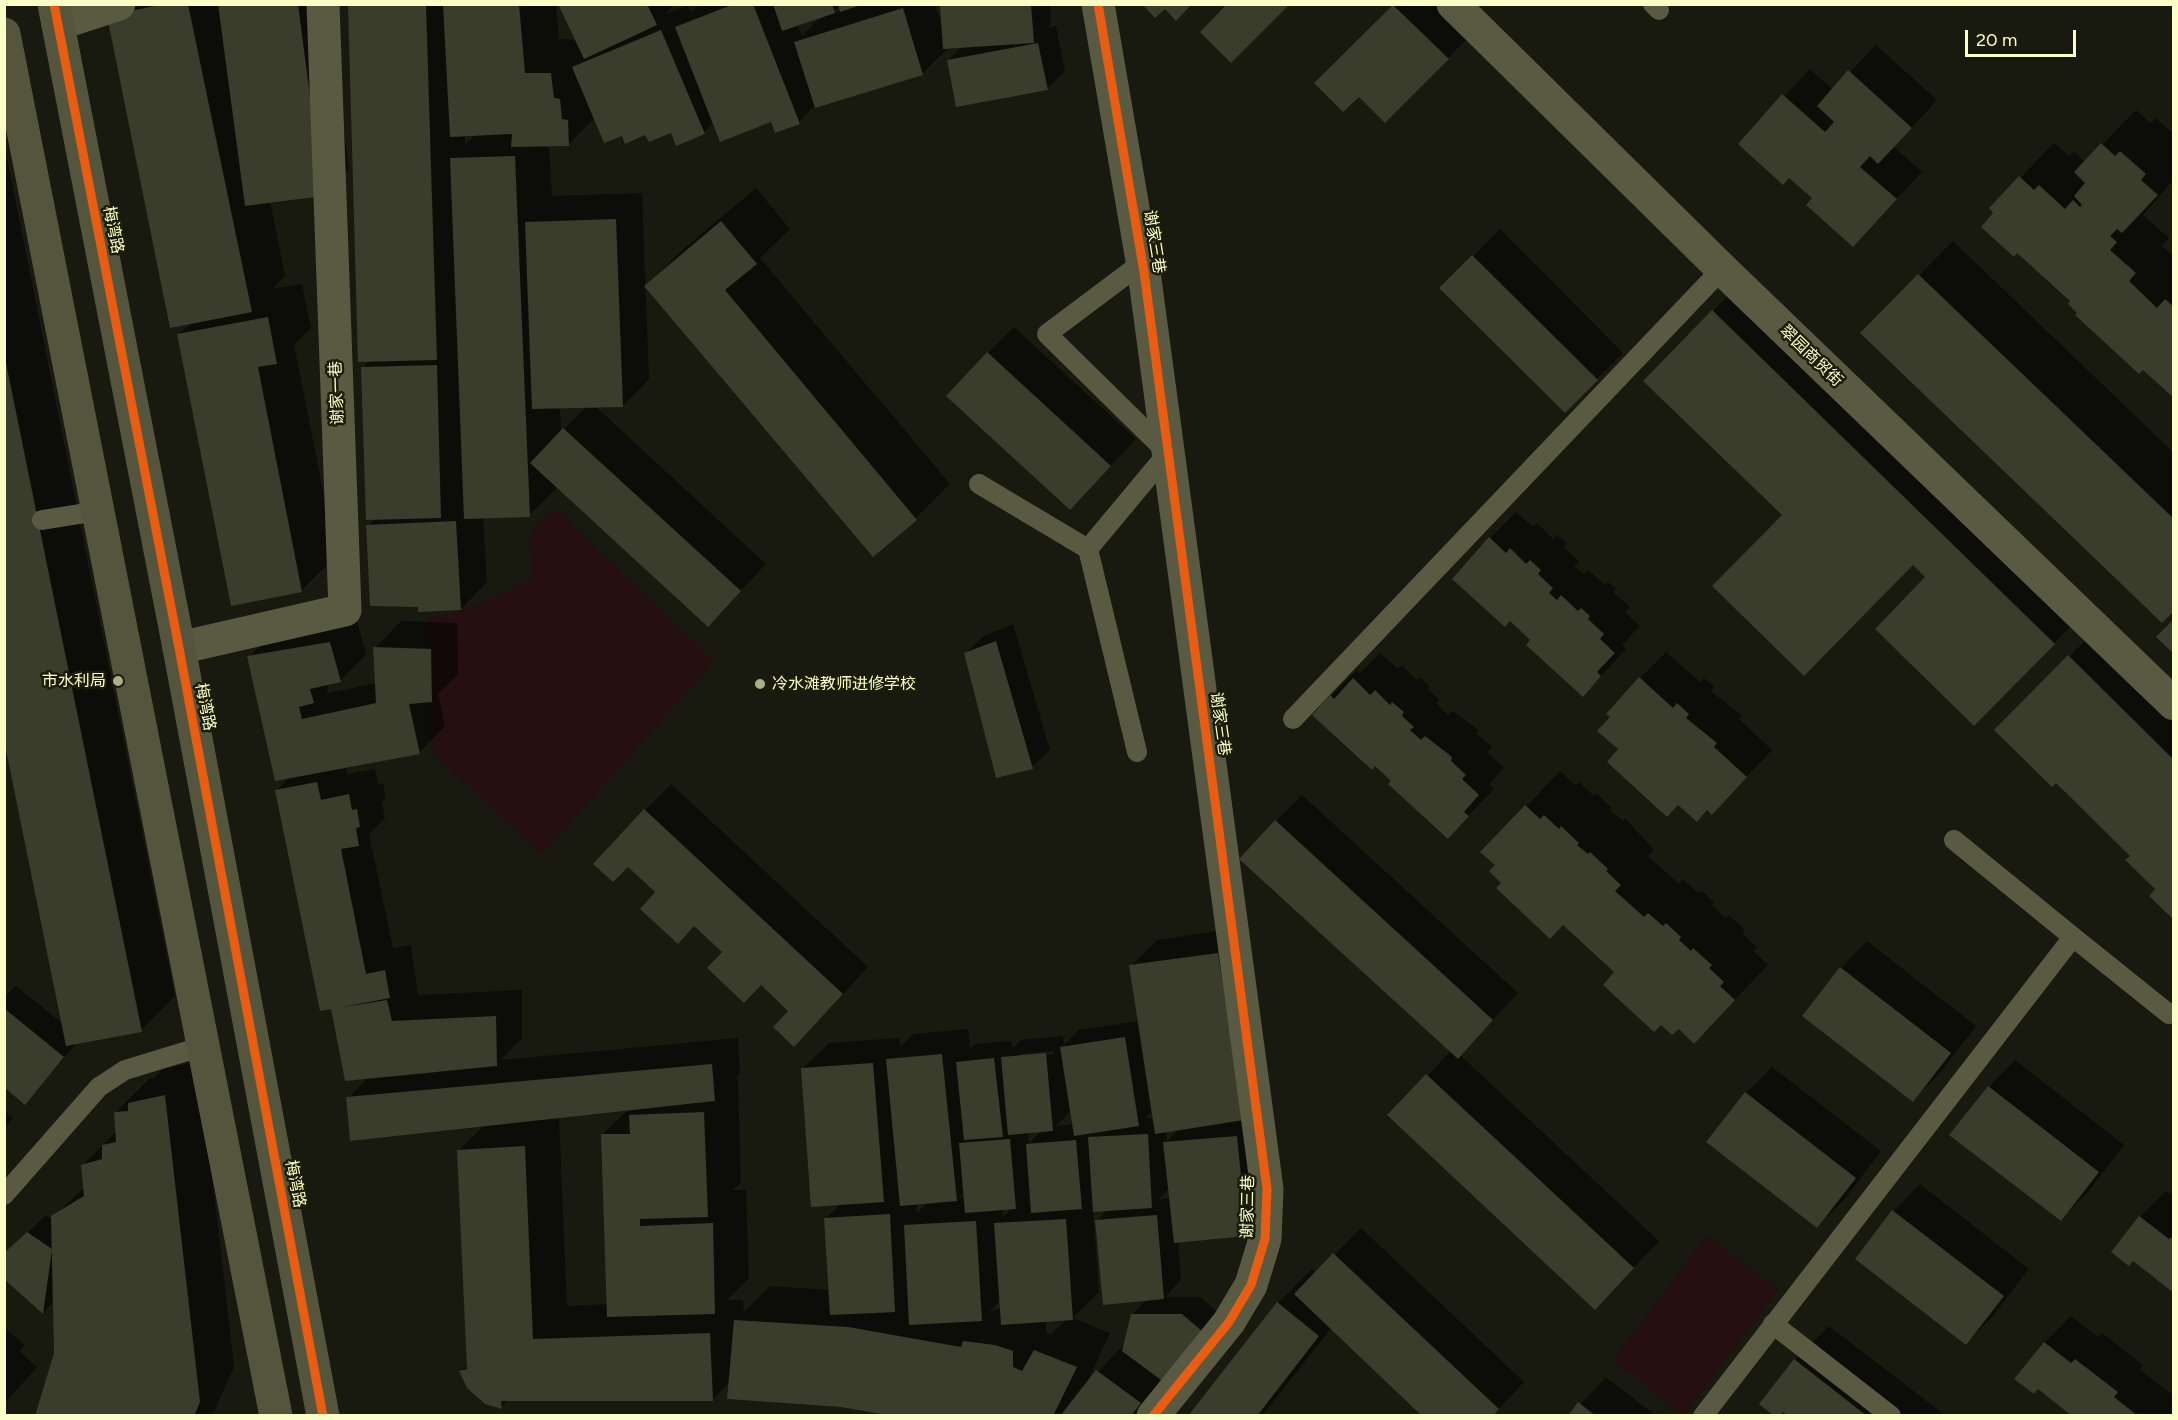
<!DOCTYPE html>
<html>
<head>
<meta charset="utf-8">
<style>
	body { margin:0 }
	#map { position:relative; width:2178px; height:1420px; overflow:hidden; background:#18190f; font-family:Figtree,sans-serif }
	canvas { display:block }
	.frame { position:absolute; inset:0; border:6px solid #fbffc7; pointer-events:none }
	.scale { position:absolute; left:1965px; top:30px; width:111px; height:27px; box-sizing:border-box; border:3px solid #fbffc7; border-top:0; padding-left:8px; font-size:18px; line-height:21px; white-space:nowrap; color:#fbffc7; -webkit-text-stroke:4px #1b1d0b; paint-order:stroke }
</style>
</head>
<body>
<div id="map">
<canvas width="2178" height="1420"></canvas>
<div class="frame"></div>
<div class="scale">20 m</div>
</div>
<script>
const context = document.querySelector('canvas').getContext('2d');
context.lineJoin = 'round';
function paint(path, color) {
  context.fillStyle = color;
  context.fill(path, 'evenodd');
}
function shape(rows) {
  const path = new Path2D();
  for (const r of rows) {
    path.moveTo(r[0], r[1]);
    for (let i = 2; i < r.length; i += 2) path.lineTo(r[i], r[i + 1]);
  }
  return path;
}
function trace(path, color, width, dash) {
  context.strokeStyle = color;
  context.lineWidth = width;
  context.lineCap = dash ? 'butt' : 'round';
  context.setLineDash(dash || []);
  context.stroke(path);
}
function write(font, color, halo, rows, align = 'center') {
  context.font = font + ' Figtree,"Noto Sans SC",sans-serif';
  context.lineWidth = 5;
  context.setLineDash([]);
  context.textBaseline = 'middle';
  context.strokeStyle = halo;
  context.fillStyle = color;
  for (const [text, x, y, turn = 0] of rows) {
    context.save();
    context.translate(x, y);
    context.rotate((+turn || 0) * Math.PI / 180);
    context.textAlign = isNaN(turn) ? turn : align;
    if (halo) context.strokeText(text, 0, 0);
    context.fillText(text, 0, 0);
    context.restore();
  }
}
const green = shape([
	[554,508,714,661,542,854,431,751,428,618,469,609,532,579,529,535],
	[1707,1236,1778,1290,1684,1415,1613,1360]
]);
const shadow = shape([
	[120,4,327,4,349,169,322,195,270,201,285,276,272,289,302,284,311,328,294,345,336,556,301,591,179,334,191,323],
	[349,4,556,4,559,39,576,40,560,4,675,4,666,14,688,5,691,13,700,4,935,4,942,25,942,4,1050,4,1051,24,1047,28,1056,26,1065,71,1047,89,948,60,962,46,949,47,922,74,814,106,799,122,714,122,704,132,622,134,595,118,568,145,549,145,552,196,642,193,649,379,623,406,595,406,766,564,708,625,558,487,529,515,483,517,487,582,461,609,419,605,368,526,376,518,362,368,370,360,360,360],
	[840,5,841,10,832,13],
	[823,15,802,36,797,24],
	[465,134,476,134,465,145],
	[560,407,586,407,561,432],
	[1395,4,1446,4,1474,32,1385,121,1359,95,1316,83],
	[1876,45,1937,100,1894,147,1922,172,1852,245,1814,198,1789,176,1740,144,1810,69,1833,90],
	[2136,110,2150,123,2155,118,2174,134,2174,179,2143,215,2169,238,2162,246,2174,257,2174,396,2080,313,1991,208,2054,143,2069,156,2074,152,2085,162],
	[4,144,175,996,141,1030,77,1043,25,1103,4,1086,4,997,16,986,63,1024,4,733],
	[756,188,790,229,760,258,950,484,916,518,873,555,646,286,680,252],
	[1500,229,1623,353,1565,411,1441,288],
	[1953,241,2174,453,2174,610,1862,333],
	[1747,277,2088,609,2008,690,1927,577,1913,563,1784,515,1713,311],
	[1014,327,1136,439,1096,482,988,353],
	[1516,512,1533,527,1537,523,1553,539,1557,535,1567,543,1563,547,1579,561,1574,566,1584,574,1588,570,1605,585,1608,582,1616,589,1613,592,1630,607,1625,612,1640,626,1622,645,1626,649,1583,695,1532,640,1490,538],
	[356,617,366,654,340,681,332,682,327,688,328,693,377,683,375,648,401,621,457,623,458,674,438,694,445,726,419,753,346,767,347,774,375,769,378,785,383,783,386,799,382,803,385,818,369,834,393,948,411,945,418,995,522,990,522,1038,501,1060,738,1038,740,1073,735,1079,738,1079,741,1182,733,1190,746,1190,749,1278,727,1300,743,1300,744,1312,770,1286,830,1290,826,1218,841,1204,802,1069,829,1043,899,1038,900,1047,914,1034,968,1029,970,1049,975,1044,1011,1041,1012,1048,1021,1040,1063,1036,1064,1045,1079,1030,1139,1021,1131,966,1157,940,1244,927,1273,1209,1246,1235,1178,1241,1181,1280,1165,1297,1200,1297,1219,1313,1135,1416,901,1416,730,1382,713,1399,509,1399,501,1407,461,1372,469,1364,458,1151,485,1125,348,1098,369,1077,333,1007,276,791,290,777,249,657,275,630],
	[1054,1051,1054,1054,1020,1057,1020,1054],
	[629,1109,602,1135,608,1304,567,1306,559,1117],
	[1071,1111,1074,1124,1056,1126],
	[1153,1111,1154,1118,1145,1118],
	[1179,1129,1167,1141,1166,1131],
	[1041,1131,1029,1143,1028,1132],
	[1169,1189,1170,1198,1159,1199],
	[965,1192,965,1197,958,1198],
	[928,1202,917,1213,917,1203],
	[1003,1208,1012,1208,1003,1216],
	[1108,1209,1097,1221,1148,1299,1132,1314,1126,1342,1086,1385,1110,1333,1073,1318,1099,1292,1093,1210],
	[1001,1300,1001,1308,989,1312],
	[1067,1319,1051,1335,1046,1333,1046,1320],
	[2103,622,2174,692,2174,918,2157,889,2132,855,2069,657],
	[1013,624,1050,750,1032,767,966,653,984,636],
	[1666,652,1700,682,1704,678,1714,687,1711,691,1742,716,1739,719,1772,750,1712,813,1620,749,1640,678],
	[1380,653,1398,669,1402,665,1417,680,1420,677,1429,686,1428,689,1439,700,1436,703,1448,715,1453,711,1478,730,1477,734,1492,747,1487,752,1504,768,1489,785,1494,789,1448,837,1393,781,1331,696,1357,670,1360,673],
	[1560,771,1575,785,1579,782,1594,796,1596,793,1612,808,1610,810,1623,821,1625,818,1654,850,1648,856,1679,884,1683,879,1698,893,1701,890,1714,902,1712,905,1726,918,1729,915,1745,930,1742,933,1757,947,1753,951,1768,965,1694,1042,1679,1027,1661,1023,1616,972,1563,923,1503,883,1497,865,1483,852],
	[671,784,868,967,820,1019,790,1011,628,865,645,810],
	[1302,795,1518,993,1460,1055,1659,1241,1621,1281,1389,1115,1451,1051,1276,821],
	[1867,941,1976,1026,1939,1074,1913,1100,1804,1016,1841,968],
	[2015,1060,2124,1145,2087,1193,2061,1219,1989,1087],
	[199,1061,234,1367,212,1416,37,1416,56,1353,55,1300,43,1312,4,1255,46,1215,53,1220,53,1217,85,1187,83,1165,116,1132,115,1113,150,1078,154,1078,163,1069],
	[1772,1067,1881,1151,1844,1200,1817,1226,1746,1093],
	[4,1111,13,1118,4,1129],
	[1920,1184,2029,1269,1992,1317,1966,1343,1857,1259,1894,1211],
	[2166,1191,2174,1196,2174,1291,2140,1217],
	[1361,1228,1524,1382,1492,1416,1332,1327,1262,1416,1190,1416,1278,1303,1312,1269,1317,1273],
	[2071,1316,2098,1337,2102,1333,2143,1365,2140,1370,2174,1396,2174,1416,2074,1416,2038,1388,2016,1379,2045,1342],
	[1829,1326,1946,1416,1790,1416,1783,1410,1761,1404,1795,1360],
	[4,1327,25,1345,19,1351,37,1367,4,1404],
	[1606,1377,1656,1416,1570,1416]
]);
const building = shape([
	[164,4,188,4,252,312,170,328,107,16],
	[218,4,298,4,323,196,245,206],
	[443,4,519,4,525,73,551,73,554,98,560,99,562,119,568,120,569,146,511,147,512,134,450,137],
	[558,4,647,4,657,25,584,59],
	[734,4,753,4,800,124,775,133,771,122,720,142,675,27],
	[773,4,832,4,835,13,782,31],
	[838,4,861,4,861,5,840,12],
	[940,4,1031,4,1034,43,943,49],
	[1142,4,1192,4,1176,21,1165,9,1155,18],
	[1227,4,1290,4,1231,63,1200,32],
	[348,5,426,5,437,360,358,362],
	[1393,5,1449,59,1385,123,1359,97,1343,112,1314,83],
	[903,8,923,75,815,108,794,42],
	[661,30,705,134,676,146,671,133,649,142,645,135,625,144,622,136,604,143,572,67],
	[1038,43,1048,90,956,107,947,60],
	[1848,70,1912,128,1878,164,1870,156,1860,167,1897,199,1853,247,1806,205,1812,198,1789,178,1783,185,1738,144,1782,94,1825,132,1834,122,1817,106],
	[2101,143,2115,156,2120,151,2146,174,2141,180,2158,195,2122,233,2117,229,2110,236,2117,242,2110,250,2136,273,2129,281,2157,308,2165,299,2174,307,2174,398,2143,370,2139,374,2075,315,2077,313,2068,304,2070,301,2017,253,2014,257,1981,227,1993,213,1989,208,2019,176,2034,190,2039,185,2065,209,2073,200,2080,207,2082,205,2074,196,2085,183,2074,172],
	[515,156,530,517,464,519,450,158],
	[616,219,623,407,532,409,525,222],
	[721,221,757,264,725,290,917,520,873,557,644,286],
	[1472,255,1598,380,1565,413,1439,288],
	[1918,274,2174,519,2174,611,2162,623,1860,333],
	[1712,310,2055,644,1974,726,1875,629,1925,577,1913,565,1804,676,1712,586,1782,515,1643,381],
	[268,317,277,364,258,367,302,592,231,606,177,334],
	[987,352,1111,466,1070,510,946,396],
	[4,353,142,1032,66,1046,4,740],
	[437,365,441,518,366,520,361,367],
	[563,428,741,591,708,627,530,463],
	[456,521,461,610,418,612,418,607,370,606,366,525],
	[1489,537,1506,553,1510,548,1526,564,1530,560,1541,570,1538,574,1553,588,1549,593,1557,600,1561,595,1578,611,1581,608,1590,616,1588,619,1604,634,1600,639,1615,653,1597,672,1601,676,1583,697,1526,645,1530,640,1510,621,1505,627,1452,579],
	[2174,619,2174,654,2156,637],
	[996,641,1033,769,996,778,964,653],
	[330,642,341,682,310,689,314,703,299,707,302,719,376,703,373,647,431,649,432,702,409,704,420,754,275,781,247,656],
	[2068,655,2174,760,2174,920,2149,896,2155,889,2125,860,2130,856,2056,783,2052,787,1994,730],
	[1639,677,1673,708,1677,703,1689,714,1686,718,1717,743,1714,747,1747,777,1712,815,1707,810,1697,822,1678,805,1667,817,1607,762,1618,749,1597,731,1610,717,1606,714],
	[1353,678,1370,695,1375,690,1390,705,1392,702,1404,712,1402,716,1414,727,1410,730,1421,740,1425,736,1452,757,1451,761,1466,775,1462,779,1479,795,1464,812,1469,816,1448,839,1388,784,1391,781,1375,766,1372,770,1312,715,1330,695,1334,699],
	[317,782,321,800,349,794,352,810,357,809,360,827,356,828,359,846,341,849,366,974,385,970,390,998,338,1008,387,1000,392,1021,496,1016,497,1066,345,1081,331,1009,320,1011,275,790],
	[1525,805,1540,819,1544,815,1559,829,1561,826,1579,843,1577,845,1588,854,1590,852,1608,869,1606,871,1621,885,1615,891,1644,917,1648,913,1663,926,1666,923,1681,937,1679,940,1691,951,1693,948,1712,965,1709,968,1724,982,1720,986,1735,1000,1694,1044,1679,1029,1672,1035,1661,1025,1654,1032,1603,985,1614,972,1563,925,1550,939,1496,888,1501,883,1489,871,1495,865,1480,852],
	[644,809,843,994,794,1047,773,1027,788,1011,761,985,744,1003,707,968,722,952,694,926,678,944,640,909,655,892,628,867,613,882,593,864],
	[1275,820,1493,1020,1458,1059,1239,859],
	[1218,953,1244,1120,1155,1134,1129,965],
	[1840,967,1951,1053,1913,1102,1802,1016],
	[5,1009,64,1057,25,1105,5,1088],
	[1125,1037,1139,1126,1074,1136,1060,1047],
	[1046,1053,1053,1131,1008,1135,1001,1057],
	[942,1054,957,1201,900,1206,886,1059],
	[994,1058,1003,1137,964,1140,956,1062],
	[873,1063,884,1202,811,1207,801,1068],
	[712,1064,715,1101,350,1141,346,1097],
	[1426,1074,1634,1268,1595,1310,1387,1115],
	[1988,1086,2099,1172,2061,1221,1949,1135],
	[1745,1092,1856,1178,1817,1228,1706,1142],
	[165,1095,200,1402,194,1416,35,1416,54,1353,51,1216,84,1196,81,1165,102,1159,102,1145,116,1142,114,1112,128,1111,128,1103],
	[704,1112,708,1217,640,1219,640,1226,713,1223,715,1314,607,1317,601,1134,630,1134,629,1115],
	[1148,1134,1152,1208,1093,1212,1088,1137],
	[1237,1136,1247,1236,1174,1243,1163,1142],
	[1010,1139,1016,1209,965,1213,959,1143],
	[1076,1140,1082,1209,1031,1213,1026,1144],
	[525,1146,533,1339,710,1333,713,1401,501,1401,502,1409,485,1404,467,1388,459,1371,467,1369,457,1150],
	[1892,1210,2004,1296,1966,1345,1855,1259],
	[890,1214,895,1312,830,1315,824,1218],
	[1157,1215,1164,1299,1103,1305,1095,1220],
	[2139,1216,2169,1239,2174,1236,2174,1293,2133,1261,2129,1266,2111,1252],
	[1066,1219,1073,1320,1001,1325,994,1223],
	[976,1221,982,1321,909,1325,904,1225],
	[27,1232,52,1249,43,1314,4,1279,4,1253],
	[1333,1253,1499,1409,1493,1416,1422,1416,1294,1294],
	[1277,1302,1319,1336,1257,1416,1188,1416],
	[1131,1314,1182,1314,1202,1331,1165,1383,1122,1351],
	[734,1320,848,1327,961,1347,963,1341,995,1345,1013,1351,1013,1367,1022,1371,1034,1350,1077,1367,1054,1414,1056,1416,892,1416,841,1407,727,1399],
	[2044,1342,2071,1363,2075,1359,2118,1392,2114,1397,2138,1416,2072,1416,2038,1389,2034,1394,2014,1379],
	[1794,1359,1867,1416,1788,1416,1783,1412,1780,1416,1774,1416,1759,1404],
	[1096,1370,1141,1403,1131,1416,1060,1416],
	[1578,1402,1596,1416,1568,1416]
]);
const lane = shape([
	[1653,4,1659,10],
	[979,484,1088,549],
	[42,520,98,511],
	[1293,719,1722,269],
	[1137,752,1088,549,1168,453,1047,334,1143,262],
	[1954,840,2073,937],
	[4,1195,99,1087,125,1070,204,1046],
	[1773,1324,1891,1416],
	[1703,1416,2073,937,2169,1014]
]);
const street = shape([
	[1098,4,1144,272,1267,1189,1265,1239,1251,1285,1229,1322,1153,1416],
	[1453,4,1722,269,2174,704],
	[58,24,119,4],
	[179,648,345,610,323,4]
]);
const secondary = shape([
	[54,4,179,648,323,1416],
	[4,34,276,1416]
]);
const cycleway = shape([
	[54,4,179,648,323,1416],
	[1098,4,1144,272,1267,1189,1265,1239,1251,1285,1229,1322,1153,1416]
]);
const markers = [
	[118,681,6,"#acae87"],
	[760,684,6,"#acae87"]
];
const streetNames = [
	["梅湾路",113,230,79],
	["谢家三巷",1154,242,81],
	["翠园商贸街",1811,356,44],
	["谢家一巷",337,393,-92],
	["梅湾路",205,707,79],
	["谢家三巷",1220,724,82],
	["梅湾路",295,1184,79],
	["谢家三巷",1248,1207,-89]
];
const poiNames = [
	["市水利局",106,681],
	["冷水滩教师进修学校",772,684,"left"]
];
paint(green, '#250f10');
paint(shadow, '#0007');
paint(building, '#3a3c2c');
trace(lane, '#5a5a43', 20);
trace(street, '#5a5a43', 33);
trace(secondary, '#55553e', 33);
trace(cycleway, '#e95d12', 9);
for (const [x, y, r, color] of markers) {
  const dot = new Path2D();
  dot.arc(x, y, r, 0, 2 * Math.PI);
  context.fillStyle = color;
  context.fill(dot);
  trace(dot, '#1b1d0b', 2);
}
write('16px', '#fbffc7', '#1b1d0b', streetNames);
write('16px', '#fbffc7', '#1b1d0b', poiNames, 'right');
</script>
</body>
</html>
